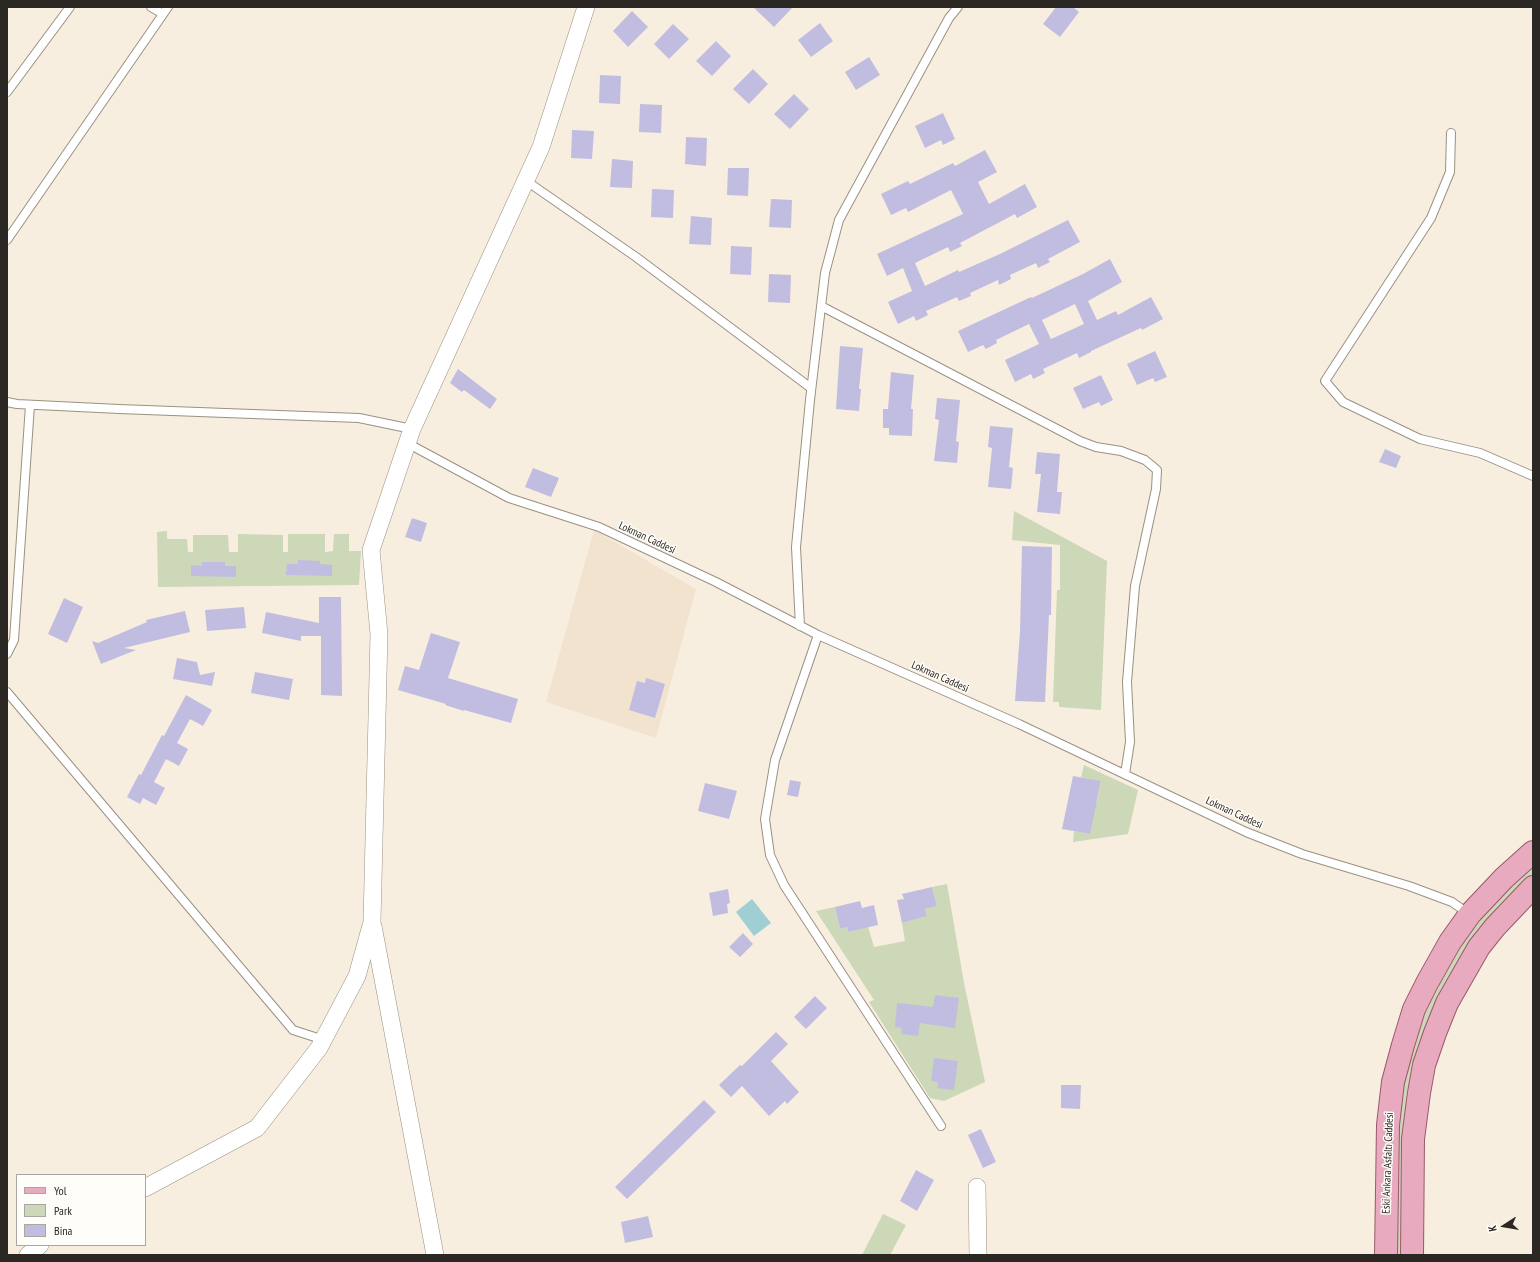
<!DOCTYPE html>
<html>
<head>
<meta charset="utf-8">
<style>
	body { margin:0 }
	#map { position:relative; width:1540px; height:1262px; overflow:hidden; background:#f8eedf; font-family:"PT Sans Narrow",sans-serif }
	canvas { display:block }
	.frame { position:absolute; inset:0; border:8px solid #2b2722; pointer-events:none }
	.legend { position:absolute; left:16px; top:1174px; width:130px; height:72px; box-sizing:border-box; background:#fffdf9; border:1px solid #aaa7a3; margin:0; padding:5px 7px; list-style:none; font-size:12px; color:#2b2722 }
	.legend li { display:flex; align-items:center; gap:8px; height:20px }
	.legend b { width:20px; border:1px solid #aaa7a3 }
	.north { position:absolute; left:1484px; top:1206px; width:40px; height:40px; -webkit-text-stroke:3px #fffdf9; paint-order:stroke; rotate:258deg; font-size:11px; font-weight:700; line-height:16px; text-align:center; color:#2b2722 }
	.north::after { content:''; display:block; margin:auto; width:14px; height:18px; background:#2b2722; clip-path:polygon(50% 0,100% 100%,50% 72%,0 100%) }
</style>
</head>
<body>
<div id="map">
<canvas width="1540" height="1262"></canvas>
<div class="frame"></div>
<ul class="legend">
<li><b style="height:5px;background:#e7aabe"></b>Yol</li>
<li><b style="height:11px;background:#ccd8b7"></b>Park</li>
<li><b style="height:11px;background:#c1bde0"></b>Bina</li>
</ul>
<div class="north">K</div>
</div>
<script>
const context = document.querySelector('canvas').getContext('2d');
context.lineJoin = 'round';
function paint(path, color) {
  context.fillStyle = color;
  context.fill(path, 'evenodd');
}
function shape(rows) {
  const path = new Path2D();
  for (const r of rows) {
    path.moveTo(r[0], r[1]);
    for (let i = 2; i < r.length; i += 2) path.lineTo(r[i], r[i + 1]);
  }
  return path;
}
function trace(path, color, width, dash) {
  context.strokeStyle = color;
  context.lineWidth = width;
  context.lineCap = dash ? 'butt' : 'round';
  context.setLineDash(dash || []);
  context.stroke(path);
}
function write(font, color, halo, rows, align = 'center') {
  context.font = font + ' "PT Sans Narrow",sans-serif';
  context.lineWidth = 3;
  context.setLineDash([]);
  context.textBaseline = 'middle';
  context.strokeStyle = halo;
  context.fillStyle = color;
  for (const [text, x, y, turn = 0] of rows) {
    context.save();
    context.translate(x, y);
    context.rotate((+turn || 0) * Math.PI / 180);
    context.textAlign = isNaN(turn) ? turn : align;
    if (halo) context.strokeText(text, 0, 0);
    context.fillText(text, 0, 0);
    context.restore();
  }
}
const built = shape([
	[594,530,696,589,656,738,546,702]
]);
const green = shape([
	[1014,511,1107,561,1101,710,1059,707,1059,702,1053,702,1057,590,1060,590,1060,545,1012,540],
	[167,531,167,539,187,539,188,552,193,552,193,535,228,535,229,552,238,552,238,534,283,535,283,552,288,552,288,534,325,534,325,552,333,551,334,534,349,534,349,551,361,551,359,585,158,587,157,532],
	[1084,765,1138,790,1128,834,1073,842,1074,831,1090,834,1080,798,1097,802,1101,782,1081,777],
	[1533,863,1533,874,1514,891,1487,920,1464,951,1443,988,1425,1029,1414,1063,1407,1093,1402,1147,1401,1255,1394,1255,1399,1092,1423,1011,1455,952,1488,908],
	[947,884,964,983,985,1082,944,1101,930,1098,869,1002,874,1000,816,911,835,907,840,929,847,927,848,932,868,927,874,947,905,941,902,923,927,916,925,909,937,906,932,887],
	[883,1214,906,1225,890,1255,862,1255]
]);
const water = shape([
	[752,899,771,923,754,936,736,912]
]);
const building = shape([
	[753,7,793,7,774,27],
	[1056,7,1073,7,1079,12,1060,37,1043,24],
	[632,11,648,27,628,47,613,31],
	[820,23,833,41,811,57,798,40],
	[673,24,689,39,669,59,654,44],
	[716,41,731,56,712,76,696,61],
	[869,57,880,75,856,90,845,72],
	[753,69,768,84,749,104,733,89],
	[600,75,621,76,620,104,599,103],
	[794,94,809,109,790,129,774,114],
	[640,104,662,105,661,133,639,132],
	[943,113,955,139,943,145,941,140,925,148,915,126],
	[572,130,594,131,592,159,571,158],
	[686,137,707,138,706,166,685,164],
	[985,150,997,172,978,182,989,204,1025,184,1037,207,1017,218,1015,214,960,243,962,246,950,252,948,247,915,263,925,286,958,270,959,272,1000,254,1068,220,1080,242,1048,259,1050,262,1038,268,1036,263,1010,275,1011,279,999,285,998,280,970,293,971,296,959,301,957,297,926,311,928,315,916,321,914,316,898,324,888,302,912,291,903,268,887,276,877,254,963,214,951,190,908,212,906,208,891,215,881,194,908,181,910,184,953,163,955,166],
	[612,159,633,161,632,188,610,187],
	[728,168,749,168,748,196,727,195],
	[652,189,674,190,673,218,651,217],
	[771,199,792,200,791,228,769,227],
	[691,216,712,218,711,245,689,244],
	[731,246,752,247,751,275,730,274],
	[1110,259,1122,282,1088,301,1097,320,1116,311,1118,315,1151,297,1163,319,1142,330,1141,328,1091,351,1091,352,1079,358,1077,353,1043,369,1045,373,1033,379,1031,374,1015,382,1005,360,1039,344,1029,324,996,340,997,343,986,349,983,345,968,352,958,331,1031,297,1032,298,1083,274],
	[1075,304,1084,324,1051,339,1042,320],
	[769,274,791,275,790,303,768,302],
	[840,346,863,348,859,389,861,389,859,411,836,409],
	[1155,351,1167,377,1155,382,1153,378,1137,385,1127,364],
	[458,369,497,399,490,409,464,390,462,392,450,383],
	[891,372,914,375,911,409,913,409,912,436,889,435,889,428,883,428,883,409,888,409],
	[1101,375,1113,400,1101,406,1099,402,1083,409,1073,388],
	[937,398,960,400,956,441,959,442,957,463,934,461,939,420,935,419],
	[990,426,1013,428,1009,467,1013,468,1011,489,988,487,992,448,988,447],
	[1385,449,1401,456,1396,468,1379,462],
	[1037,452,1060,454,1057,492,1062,492,1060,514,1037,512,1041,474,1035,474],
	[533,468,559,478,551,497,525,487],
	[412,518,427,523,421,542,405,537],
	[1022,546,1052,547,1051,615,1049,615,1045,702,1015,701,1020,632],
	[298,560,320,561,320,564,332,565,332,576,286,575,287,564,298,564],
	[202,562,225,562,225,566,236,566,236,577,191,576,191,565,202,566],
	[319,597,341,597,342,696,321,695,321,636,301,636,301,641,262,633,266,612,319,623],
	[64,598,83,607,67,643,48,634],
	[244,607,246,628,207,631,205,610],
	[185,611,190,632,124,648,136,650,101,664,92,641,98,643,147,622,146,620],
	[431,633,460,642,448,678,518,699,511,723,464,710,464,711,445,705,446,704,398,690,405,666,419,670],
	[177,658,197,662,200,675,215,672,212,686,173,679],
	[255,672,293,679,289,700,251,693],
	[646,678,665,684,655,718,629,710,637,681,645,683],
	[186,695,212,710,203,726,190,719,177,743,188,749,179,766,166,759,154,782,165,788,156,805,143,798,140,804,127,797,139,774,141,775,162,735,164,736],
	[1073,776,1101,781,1090,834,1062,829],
	[790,780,801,782,798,797,787,795],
	[705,783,737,791,729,819,698,811],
	[932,887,937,906,925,909,927,916,902,923,897,900,904,899,902,894],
	[728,889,730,903,727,904,728,913,713,916,709,893],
	[860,901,862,908,874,905,878,925,848,932,847,927,840,929,835,907],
	[743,933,753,944,740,957,729,947],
	[935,995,959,998,955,1028,920,1023,918,1036,901,1034,902,1028,895,1027,897,1003,933,1007],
	[815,996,827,1008,806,1029,794,1017],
	[776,1032,788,1044,771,1061,799,1092,787,1104,785,1101,769,1116,742,1086,731,1097,719,1085,740,1065,742,1066],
	[934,1058,958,1061,954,1090,937,1088,938,1082,931,1081],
	[1061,1085,1081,1085,1080,1109,1061,1108],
	[704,1100,716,1112,627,1199,615,1187],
	[981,1129,996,1162,983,1168,968,1135],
	[916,1170,934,1180,917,1211,900,1201],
	[648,1216,653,1237,625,1243,621,1222]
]);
const service = shape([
	[151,7,163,14],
	[7,92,70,7],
	[1451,133,1450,172,1431,218,1325,381,1343,402,1420,439,1480,453,1533,476],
	[525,180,636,257,811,388],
	[7,240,168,7],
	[821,306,1080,441,1096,447,1121,451,1145,460,1157,470,1156,489,1135,586,1127,682,1130,742,1125,774],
	[7,402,17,404,119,409,359,418,412,429],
	[407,443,509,498,599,527,716,582,818,635,1019,724,1246,832,1302,854,1409,886,1452,902,1469,914],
	[800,626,796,547,810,400,825,273,839,220,949,18,958,7],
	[818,635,775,760,765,819,770,855,784,885,941,1126],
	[7,654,14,640,30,405],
	[7,692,293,1030,324,1040]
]);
const minor = shape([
	[373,926,435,1255],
	[977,1187,978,1255],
	[145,1188,257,1128,319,1048,357,976,372,922,379,634,371,550,412,429,541,147,586,7],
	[28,1255,40,1245]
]);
const primary = shape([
	[1386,1255,1388,1125,1393,1082,1403,1045,1414,1009,1427,983,1450,942,1470,914,1504,878,1533,852],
	[1412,1255,1413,1139,1419,1093,1424,1065,1435,1033,1447,1003,1479,947,1495,927,1533,887]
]);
const streetNames = [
	["Lokman Caddesi",647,538,25],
	["Lokman Caddesi",940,677,24],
	["Lokman Caddesi",1234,813,25],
	["Eski Ankara Asfaltı Caddesi",1388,1163,-88]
];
paint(built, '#f1e3ce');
paint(green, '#ccd8b7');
paint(water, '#a0cfd3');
paint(building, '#c1bde0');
trace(service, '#9a9183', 10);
trace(minor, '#9a9183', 18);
trace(primary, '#9b586b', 24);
trace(service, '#fff', 8);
trace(minor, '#fff', 17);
trace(primary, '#e7aabe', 22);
write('11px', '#2b2722', '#fffdf9', streetNames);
</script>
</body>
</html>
